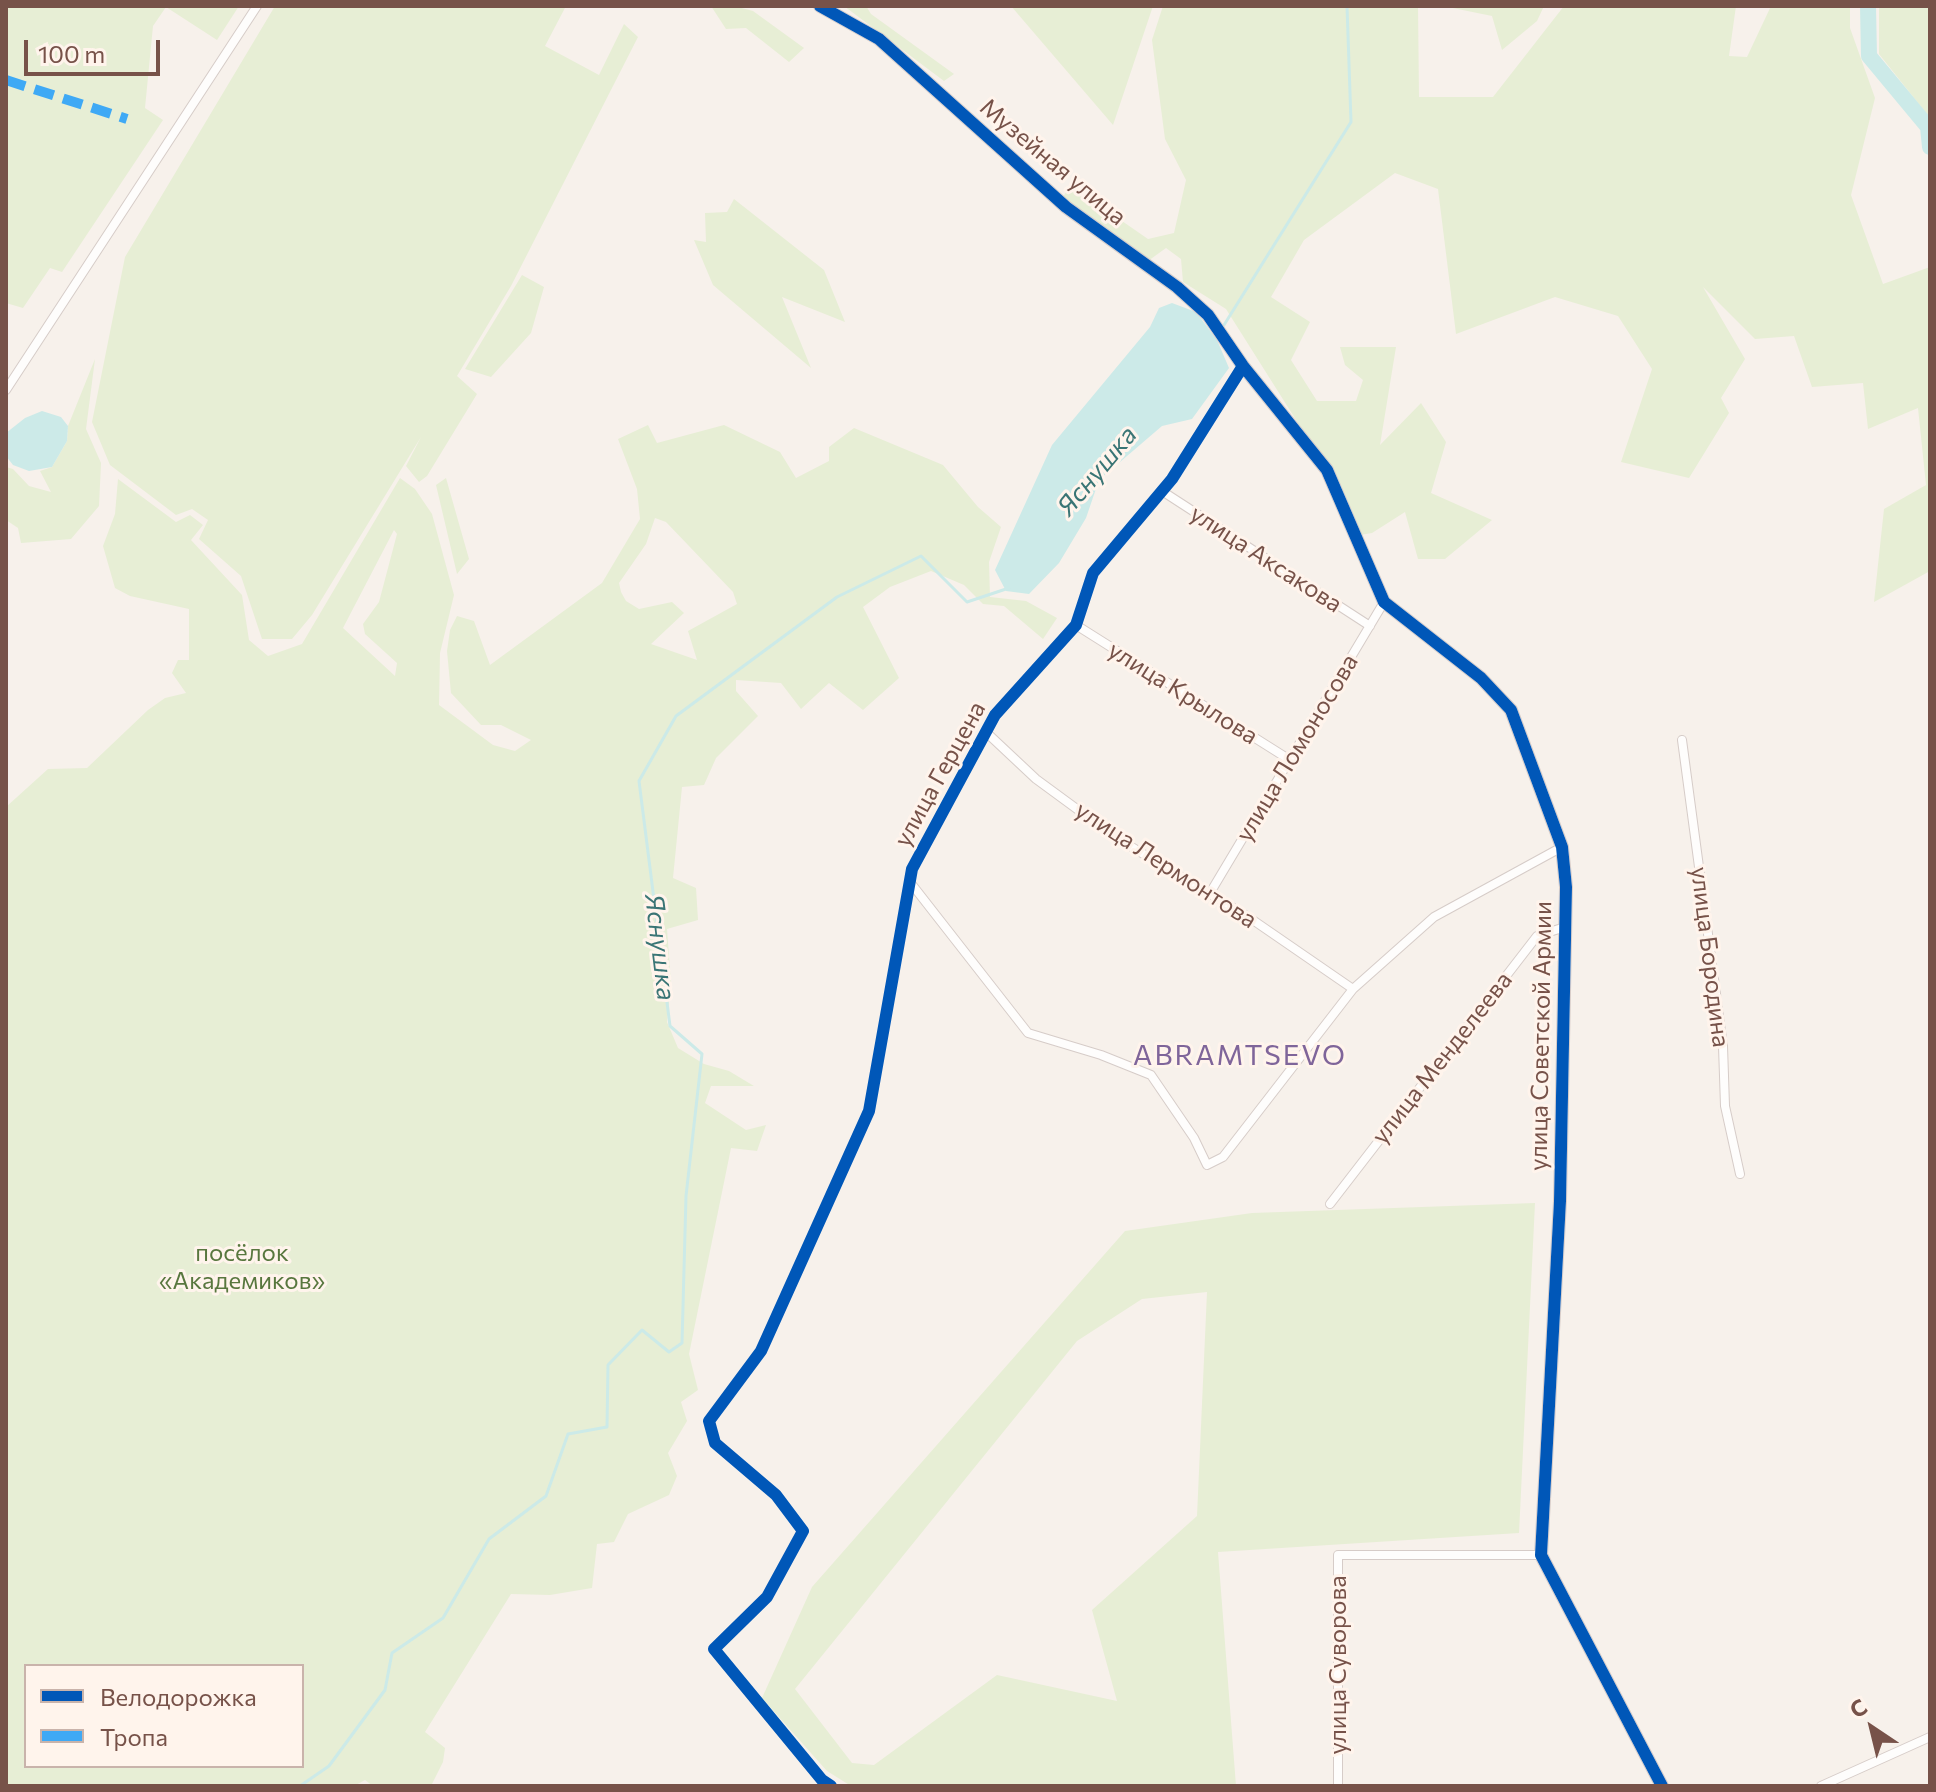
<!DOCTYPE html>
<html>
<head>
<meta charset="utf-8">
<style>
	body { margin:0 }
	#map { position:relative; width:1936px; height:1792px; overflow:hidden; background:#f7f1eb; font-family:Commissioner,sans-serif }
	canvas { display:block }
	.frame { position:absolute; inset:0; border:8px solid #775249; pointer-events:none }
	.legend { position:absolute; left:24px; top:1664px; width:280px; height:104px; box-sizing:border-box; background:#fff4ec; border:2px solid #c9b3ab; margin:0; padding:10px 14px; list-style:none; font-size:24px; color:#775249 }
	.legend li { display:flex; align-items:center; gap:16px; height:40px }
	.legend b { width:40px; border:2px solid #c9b3ab }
	.north { position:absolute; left:1832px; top:1688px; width:80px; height:80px; -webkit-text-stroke:6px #fff4ec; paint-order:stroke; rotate:325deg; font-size:22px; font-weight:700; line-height:32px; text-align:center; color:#775249 }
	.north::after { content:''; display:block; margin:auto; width:28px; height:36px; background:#775249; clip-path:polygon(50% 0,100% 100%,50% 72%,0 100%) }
	.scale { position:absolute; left:24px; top:40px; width:136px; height:36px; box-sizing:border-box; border:4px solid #775249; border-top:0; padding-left:10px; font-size:24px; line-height:28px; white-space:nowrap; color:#775249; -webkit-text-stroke:6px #fff4ec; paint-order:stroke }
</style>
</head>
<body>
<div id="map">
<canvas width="1936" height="1792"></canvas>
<div class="frame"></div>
<ul class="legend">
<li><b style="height:10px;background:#0057b8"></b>Велодорожка</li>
<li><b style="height:10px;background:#3fa9f5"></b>Тропа</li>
</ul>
<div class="north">С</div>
<div class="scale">100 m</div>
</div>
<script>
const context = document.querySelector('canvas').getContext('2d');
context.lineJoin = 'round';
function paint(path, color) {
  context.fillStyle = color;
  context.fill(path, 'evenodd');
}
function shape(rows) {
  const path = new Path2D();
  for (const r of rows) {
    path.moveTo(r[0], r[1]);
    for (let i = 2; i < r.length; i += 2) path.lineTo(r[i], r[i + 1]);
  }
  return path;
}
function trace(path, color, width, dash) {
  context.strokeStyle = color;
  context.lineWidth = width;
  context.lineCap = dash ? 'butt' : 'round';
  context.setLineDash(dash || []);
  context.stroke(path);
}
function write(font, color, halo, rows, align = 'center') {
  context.font = font + ' Commissioner,sans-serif';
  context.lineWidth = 6;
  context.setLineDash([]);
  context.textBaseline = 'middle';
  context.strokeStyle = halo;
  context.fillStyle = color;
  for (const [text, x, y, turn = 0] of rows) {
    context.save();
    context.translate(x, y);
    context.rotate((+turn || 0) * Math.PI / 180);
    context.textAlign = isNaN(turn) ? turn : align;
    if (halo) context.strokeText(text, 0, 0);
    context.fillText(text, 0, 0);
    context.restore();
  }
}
const green = shape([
	[6,6,239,6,217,40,166,7,153,26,145,108,163,120,62,272,50,268,23,308,6,303],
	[275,6,566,6,545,46,599,75,624,24,638,37,511,286,457,376,477,394,427,476,419,482,406,466,421,437,312,615,292,639,262,639,241,576,199,539,208,520,192,509,176,515,110,465,92,422,125,257],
	[711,6,734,6,753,11,804,48,789,62,746,28,726,29],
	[844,6,866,6,871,14,954,74,944,81],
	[1011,6,1153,6,1113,125],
	[1163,6,1418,6,1419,97,1493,97,1564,6,1736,6,1729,56,1747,57,1771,6,1850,6,1850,28,1875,98,1851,195,1883,284,1930,267,1930,571,1874,602,1884,509,1926,485,1918,408,1868,429,1863,383,1812,387,1794,336,1755,339,1703,287,1745,359,1721,398,1729,413,1689,478,1621,462,1652,369,1618,316,1555,297,1456,334,1438,189,1395,173,1304,240,1271,297,1310,322,1291,360,1317,401,1356,401,1363,380,1345,365,1340,347,1396,347,1380,445,1421,403,1446,442,1431,493,1492,520,1445,559,1418,559,1405,512,1372,533,1360,535,1333,468,1303,431,1226,309,1183,282,1181,259,1166,248,1148,261,1063,197,1070,185,1148,239,1174,233,1186,180,1165,139,1152,40],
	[1443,6,1544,6,1537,21,1502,50,1492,16],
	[1879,6,1930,6,1930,118,1879,54],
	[734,199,824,270,845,322,782,297,811,368,713,285,694,240,706,242,705,213,727,212],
	[522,275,544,287,531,333,491,377,465,369],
	[95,359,86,429,101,463,99,506,71,539,21,543,18,528,6,520,6,467,13,469,29,486,51,492,40,471,52,467,67,441,68,426],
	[648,425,657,443,724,425,780,452,796,478,829,461,829,447,854,428,943,465,978,507,1001,527,989,562,990,597,1026,601,1057,618,1043,639,1004,606,983,604,964,585,931,571,890,587,863,607,899,678,863,710,829,683,801,709,781,683,736,680,736,691,758,716,716,758,704,785,682,787,673,878,696,888,698,920,667,929,671,983,667,1022,678,1048,704,1064,729,1071,754,1086,711,1086,705,1103,746,1130,766,1125,757,1151,731,1148,689,1354,698,1390,681,1402,687,1421,668,1453,677,1476,669,1495,628,1514,614,1542,597,1544,592,1588,550,1595,511,1594,425,1732,445,1748,443,1762,431,1786,373,1786,365,1780,354,1786,6,1786,6,807,48,769,87,768,148,710,165,698,186,693,172,673,178,660,189,660,189,609,130,596,115,588,103,546,115,514,118,479,176,522,190,515,203,525,191,540,242,595,249,640,268,656,302,644,400,478,415,489,432,514,454,595,440,653,439,705,493,745,515,751,531,740,501,725,481,725,451,693,447,651,450,630,457,616,474,621,490,665,602,583,640,519,637,489,618,439],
	[655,518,666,522,733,592,737,604,688,631,697,660,651,644,684,613,672,602,639,609,626,601,621,592,619,583,646,544],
	[394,530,397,534,379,602,363,624,365,634,397,663,395,676,343,628],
	[26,1666,302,1666,302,1766,26,1766],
	[446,478,469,559,457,574,436,485],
	[1535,1203,1519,1533,1218,1552,1236,1786,851,1786,827,1771,762,1698,812,1587,1125,1231,1252,1213],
	[1207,1292,1197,1516,1092,1610,1117,1701,997,1675,874,1765,852,1763,795,1689,1077,1341,1142,1299]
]);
const water = shape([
	[1172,303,1196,312,1217,340,1229,368,1192,419,1162,426,1099,480,1086,518,1059,563,1029,594,1006,591,995,570,1052,445,1150,327,1159,308],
	[42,411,61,417,68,426,67,441,52,467,29,471,13,465,6,456,6,433,25,418]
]);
const stream = shape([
	[1224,325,1351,122,1347,6],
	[300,1786,329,1766,385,1690,392,1653,443,1618,489,1539,546,1496,568,1434,607,1427,608,1365,642,1330,669,1352,682,1343,686,1196,702,1054,670,1026,639,781,676,716,837,597,921,556,967,602,1009,588]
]);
const river = shape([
	[1868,6,1869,56,1928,127,1930,147]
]);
const street = shape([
	[6,390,257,6],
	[1162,491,1370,626],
	[1076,625,1290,760],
	[987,733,1036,779,1115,837,1247,916,1353,989],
	[1682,740,1723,1046,1725,1106,1740,1174],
	[910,882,1028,1033,1101,1055,1151,1075,1194,1138,1207,1165,1223,1157,1353,989,1434,917,1562,847],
	[1210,893,1384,602],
	[1330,1204,1537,936,1565,927],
	[831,1786,822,1780,714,1649,767,1597,803,1531,776,1495,715,1443,709,1421,761,1351,869,1111,912,869,995,715,1076,625,1093,573,1172,479,1243,366],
	[1338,1786,1338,1555,1541,1555],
	[1821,1786,1930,1737]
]);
const secondary = shape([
	[820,6,879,39,1066,207,1177,287,1208,315,1243,366,1327,470,1384,602,1481,678,1511,710,1562,847,1566,887,1560,1201,1541,1555,1662,1786]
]);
const quiet = shape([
	[6,80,127,119]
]);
const cycleway = shape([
	[820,6,879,39,1066,207,1177,287,1208,315,1243,366,1327,470,1384,602,1481,678,1511,710,1562,847,1566,887,1560,1201,1541,1555,1662,1786],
	[831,1786,822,1780,714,1649,767,1597,803,1531,776,1495,715,1443,709,1421,761,1351,869,1111,912,869,995,715,1076,625,1093,573,1172,479,1243,366]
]);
const streetNames = [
	["Музейная улица",1053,162,40],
	["улица Аксакова",1266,559,33],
	["улица Крылова",1183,693,32],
	["улица Ломоносова",1297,748,-59],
	["улица Герцена",940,774,-61],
	["улица Лермонтова",1166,865,33],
	["улица Бородина",1710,957,83],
	["улица Советской Армии",1541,1036,-89],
	["улица Менделеева",1442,1058,-52],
	["улица Суворова",1338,1665,-90]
];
const parkNames = [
	["посёлок",242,1253],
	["«Академиков»",242,1281]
];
const waterNames = [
	["Яснушка",1097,471,-50],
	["Яснушка",660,947,83]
];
const quarterNames = [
	["ABRAMTSEVO",1240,1056]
];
paint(green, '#e7eed5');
paint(water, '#cceae8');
trace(stream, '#cceae8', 3);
trace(river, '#cceae8', 16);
trace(street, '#d6ccc8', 10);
trace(secondary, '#d8cdc9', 14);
trace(street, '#fefdfc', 8);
trace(secondary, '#fefdfc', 12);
trace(quiet, '#3fa9f5', 10, [20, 10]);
trace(cycleway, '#0057b8', 12);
write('24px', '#775249', '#fff4ec', streetNames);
write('24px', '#58773e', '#fff4ec', parkNames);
write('italic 26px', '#3a7575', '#fff4ec', waterNames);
context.letterSpacing = '2px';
write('28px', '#7f659a', '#fff4ec', quarterNames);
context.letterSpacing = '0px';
</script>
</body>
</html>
